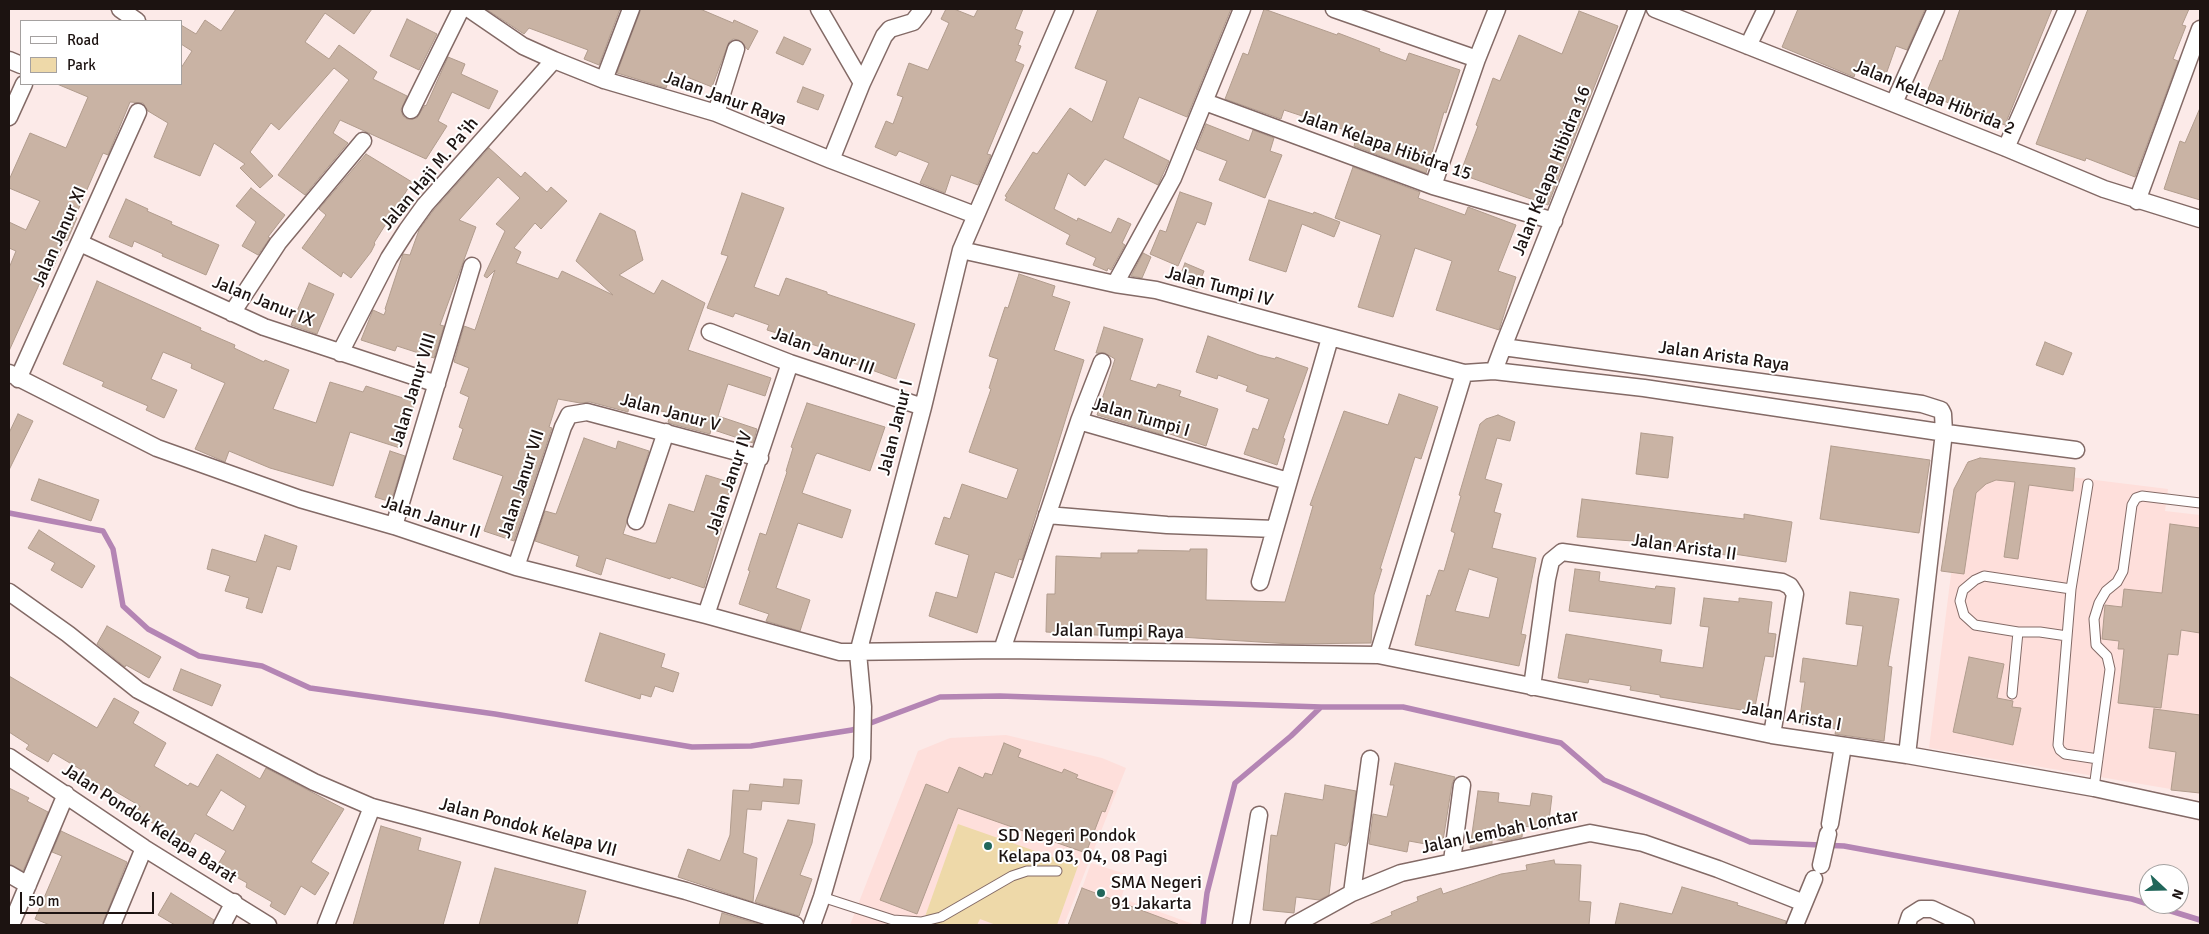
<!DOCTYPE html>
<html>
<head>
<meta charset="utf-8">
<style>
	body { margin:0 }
	#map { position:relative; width:2209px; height:934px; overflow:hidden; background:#fceae8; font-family:Signika,sans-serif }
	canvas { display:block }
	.frame { position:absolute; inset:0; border:10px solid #1c1311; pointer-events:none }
	.legend { position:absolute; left:20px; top:20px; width:162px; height:65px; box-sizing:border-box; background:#fff; border:1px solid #a4a1a0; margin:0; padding:6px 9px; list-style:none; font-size:15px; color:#1c1311 }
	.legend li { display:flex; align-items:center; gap:10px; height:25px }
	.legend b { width:25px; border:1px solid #a4a1a0 }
	.north { position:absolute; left:2139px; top:864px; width:50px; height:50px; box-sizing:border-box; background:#fff; border:1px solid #a4a1a0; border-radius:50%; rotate:111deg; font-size:14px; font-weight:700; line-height:20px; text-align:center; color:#1c1311 }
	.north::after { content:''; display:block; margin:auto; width:18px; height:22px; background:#20665a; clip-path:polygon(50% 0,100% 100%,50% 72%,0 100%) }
	.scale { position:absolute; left:20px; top:892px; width:134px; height:22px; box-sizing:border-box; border:2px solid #1c1311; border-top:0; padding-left:6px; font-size:15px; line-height:18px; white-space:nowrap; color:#1c1311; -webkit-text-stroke:4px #fff; paint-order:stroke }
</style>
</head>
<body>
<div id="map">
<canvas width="2209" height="934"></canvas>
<div class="frame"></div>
<ul class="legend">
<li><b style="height:6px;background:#fff"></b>Road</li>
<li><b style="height:14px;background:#eed9a9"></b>Park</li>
</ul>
<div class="north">N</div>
<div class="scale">50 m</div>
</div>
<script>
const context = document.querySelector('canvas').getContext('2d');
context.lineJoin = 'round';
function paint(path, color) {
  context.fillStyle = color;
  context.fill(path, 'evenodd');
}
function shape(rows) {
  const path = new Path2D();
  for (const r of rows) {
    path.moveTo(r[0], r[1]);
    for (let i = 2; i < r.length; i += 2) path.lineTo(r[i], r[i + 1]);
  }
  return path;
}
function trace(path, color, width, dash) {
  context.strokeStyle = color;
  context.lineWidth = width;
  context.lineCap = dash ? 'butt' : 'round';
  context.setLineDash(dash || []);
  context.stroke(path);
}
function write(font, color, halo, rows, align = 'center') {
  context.font = font + ' Signika,sans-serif';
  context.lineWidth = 4;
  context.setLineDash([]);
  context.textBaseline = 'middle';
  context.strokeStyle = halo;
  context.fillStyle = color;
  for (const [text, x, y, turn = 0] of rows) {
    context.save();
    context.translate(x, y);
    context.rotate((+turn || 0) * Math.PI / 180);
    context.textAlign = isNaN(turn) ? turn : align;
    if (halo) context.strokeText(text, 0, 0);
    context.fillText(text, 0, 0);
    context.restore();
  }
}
const built = shape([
	[1965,464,2168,489,2165,511,2200,515,2200,794,1929,748],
	[1006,735,1102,758,1126,768,1064,925,850,925,918,751,950,738],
	[1091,863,1129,875,1121,898,1196,925,1069,925]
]);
const green = shape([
	[958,824,1078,866,1057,925,996,925,980,919,977,925,922,925]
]);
const stream = shape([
	[9,513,103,531,113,549,123,606,148,629,199,656,262,666,310,688,495,714,692,747,751,746,852,730,940,697,1000,696,1321,707],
	[1203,925,1207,893,1235,783,1291,736,1321,707,1403,707,1561,743,1604,780,1750,842,1844,846,2132,899,2200,920]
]);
const building = shape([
	[236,9,372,9,354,34,325,13,305,42,329,59,339,45,377,72,373,79,407,96,401,110,403,116,407,119,417,118,425,105,426,106,448,57,465,64,461,74,498,91,489,109,452,92,438,121,447,126,426,159,340,120,333,133,348,143,305,195,278,175,349,80,334,68,279,130,271,123,250,152,273,176,260,188,240,168,245,164,214,143,200,176,154,157,168,123,148,111,143,103,130,102,108,155,103,153,75,217,77,218,67,241,65,240,53,268,48,265,9,351,9,268,16,251,9,248,9,222,26,230,40,201,9,188,9,180,30,133,66,148,88,97,57,84,181,84,181,68,192,51,181,44,181,25,196,34,205,20,221,31,236,9],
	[486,9,620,9,599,65,584,59,588,50,529,28,524,34,486,9],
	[641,9,700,9,733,23,734,20,758,31,748,50,739,40,733,39,729,42,712,87,672,71,666,88,617,73,641,9],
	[946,9,954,9,974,17,978,9,1023,9,1015,29,1023,32,1018,45,1021,46,1015,61,1024,65,987,154,991,155,978,185,951,175,945,193,920,183,929,163,899,151,896,156,875,147,886,121,893,124,903,97,897,95,909,63,928,70,949,23,941,19,946,9],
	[1098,9,1231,9,1187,117,1139,97,1123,138,1169,161,1158,185,1105,159,1085,186,1068,173,1054,209,1077,221,1078,218,1111,233,1118,218,1131,224,1122,243,1125,245,1111,270,1108,268,1107,271,1093,265,1096,258,1066,244,1070,235,1005,200,1007,197,1005,196,1033,152,1037,154,1070,108,1092,122,1107,81,1075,68,1098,9],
	[1264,9,1337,35,1338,33,1380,49,1379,51,1406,61,1409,53,1460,70,1446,113,1444,112,1426,173,1354,146,1357,134,1284,110,1281,119,1225,99,1243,53,1248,55,1264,9],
	[1798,9,1925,9,1907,50,1896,46,1884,80,1856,70,1854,77,1782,47,1798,9],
	[1960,9,2052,9,2005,125,1926,94,1940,60,1942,61,1960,9],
	[2088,9,2189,9,2182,25,2186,26,2173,59,2178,61,2135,177,2086,158,2085,161,2036,144,2088,9],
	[1579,11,1618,26,1548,205,1460,174,1478,126,1476,125,1493,78,1500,81,1519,35,1562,54,1579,11],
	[407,19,437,34,419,70,390,56,407,19],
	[784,37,811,49,803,65,776,53,784,37],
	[803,87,824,95,818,110,797,102,803,87],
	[2200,108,2200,200,2164,189,2180,141,2185,143,2200,108],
	[1206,124,1249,141,1253,130,1274,138,1270,151,1282,155,1265,198,1219,180,1227,161,1196,149,1206,124],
	[489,148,521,177,525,172,547,192,551,187,567,201,541,229,535,223,514,248,521,252,516,263,558,279,562,271,613,295,576,261,600,213,635,231,643,260,619,275,654,294,662,280,705,303,688,350,771,378,765,396,728,384,718,416,757,429,753,443,711,429,710,434,672,424,668,422,671,413,629,405,628,412,590,402,580,403,558,399,549,427,552,428,514,541,484,531,503,476,453,459,463,429,459,427,469,397,460,393,469,368,454,362,464,326,475,330,495,270,487,278,484,276,505,231,496,224,520,198,498,177,459,220,476,227,440,325,444,326,434,358,397,346,395,351,361,340,373,310,384,315,386,310,385,309,403,254,410,255,419,230,433,211,489,148],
	[366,154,412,182,374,243,375,244,371,252,351,278,343,272,341,277,302,248,326,215,319,209,366,154],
	[1353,167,1420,192,1418,198,1465,215,1468,207,1516,225,1498,271,1516,277,1499,330,1436,310,1452,261,1415,248,1393,317,1358,307,1381,235,1335,218,1353,167],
	[251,188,285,215,268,237,270,238,258,255,242,246,256,222,236,206,251,188],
	[1180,192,1212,203,1205,225,1197,222,1178,266,1150,254,1160,230,1166,232,1180,192],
	[742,193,784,208,754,287,779,296,786,278,827,292,827,294,915,324,896,379,829,354,830,350,767,330,769,325,735,313,733,317,707,308,728,256,721,254,742,193],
	[126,199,148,209,147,211,172,222,171,224,219,245,206,275,162,256,163,254,134,241,132,247,109,237,126,199],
	[1269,200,1313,214,1314,212,1340,222,1334,237,1302,224,1286,272,1249,260,1269,200],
	[1143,253,1151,257,1142,278,1131,276,1143,253],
	[1185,263,1204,271,1197,289,1178,281,1185,263],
	[1019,274,1055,286,1052,296,1070,302,1054,350,1084,360,1022,560,1019,559,1013,578,995,572,977,633,929,616,936,592,957,598,969,555,935,544,944,517,950,519,962,484,1007,499,1018,469,969,452,991,389,989,388,998,359,989,356,1005,307,1008,308,1019,274],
	[97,281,201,328,200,330,235,345,234,348,264,362,265,360,289,370,273,409,316,423,330,382,363,392,366,386,415,402,400,448,350,432,333,486,270,468,229,451,225,462,195,449,225,383,191,368,192,364,163,352,151,379,177,390,164,418,146,410,148,406,102,386,104,382,63,364,97,281],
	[309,283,334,294,317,334,291,325,309,283],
	[1104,327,1143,339,1130,380,1156,388,1158,384,1181,391,1179,396,1218,409,1206,446,1167,433,1167,436,1097,415,1115,359,1105,353,1096,353,1104,327],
	[1208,336,1259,355,1275,359,1276,357,1308,368,1283,438,1285,439,1277,465,1244,454,1253,428,1258,430,1269,399,1246,391,1248,386,1218,375,1217,379,1196,372,1208,336],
	[2045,342,2072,353,2063,375,2036,365,2045,342],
	[1399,394,1438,407,1421,459,1415,457,1380,569,1382,569,1374,595,1371,643,1291,644,1148,635,1148,640,1112,639,1112,636,1046,632,1047,594,1055,594,1056,556,1101,558,1101,553,1138,553,1138,550,1190,551,1190,549,1207,549,1206,600,1285,602,1313,506,1310,505,1344,411,1388,425,1399,394],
	[807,403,885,427,870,471,817,453,815,456,802,493,851,510,842,538,798,523,776,588,810,600,800,631,766,621,769,614,739,604,750,571,748,570,760,533,766,535,787,472,786,471,793,448,791,447,807,403],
	[18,414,33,421,9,470,9,433,18,414],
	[1498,415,1515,422,1510,441,1497,438,1485,479,1502,484,1494,512,1501,514,1492,548,1536,558,1521,634,1526,635,1519,666,1415,645,1427,595,1430,596,1439,570,1444,571,1455,533,1451,531,1461,496,1459,495,1480,424,1486,419,1498,415],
	[1469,569,1498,578,1489,618,1455,611,1469,569],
	[1641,433,1673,437,1668,478,1636,474,1641,433],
	[584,438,616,449,618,441,649,451,623,534,652,543,656,543,669,504,694,512,706,475,732,483,720,520,724,521,704,588,671,577,670,579,606,558,601,575,576,566,579,556,535,541,545,511,556,514,584,438],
	[1831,446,1930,460,1919,533,1820,519,1831,446],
	[390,451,405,456,391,502,375,497,390,451],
	[1980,458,2075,468,2073,491,2029,485,2018,559,2004,557,2015,482,1996,480,1986,484,1976,493,1964,574,1941,571,1954,489,1968,462,1980,458],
	[39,479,99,500,91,521,31,500,39,479],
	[1582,499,1744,519,1744,514,1792,522,1786,562,1734,554,1734,556,1711,553,1712,548,1681,544,1680,547,1650,543,1650,546,1633,544,1633,541,1577,537,1582,499],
	[2170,524,2200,528,2200,633,2181,630,2178,655,2168,654,2161,708,2118,703,2124,649,2118,649,2119,641,2102,639,2105,605,2122,607,2124,589,2162,593,2170,524],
	[39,530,95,566,82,588,51,570,55,563,28,548,39,530],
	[265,535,297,546,290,570,277,566,262,613,246,608,249,598,225,591,230,576,207,569,212,549,256,562,265,535],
	[1575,569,1600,572,1599,581,1655,589,1656,586,1675,588,1671,624,1569,611,1575,569],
	[1850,592,1899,599,1888,666,1892,667,1884,741,1835,734,1836,729,1799,724,1805,682,1800,682,1803,658,1857,666,1863,626,1846,624,1850,592],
	[1704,598,1739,602,1739,598,1772,602,1768,633,1776,634,1773,657,1765,656,1754,712,1660,697,1660,695,1630,690,1631,686,1589,679,1588,683,1558,678,1566,634,1662,650,1660,662,1703,668,1709,627,1700,626,1704,598],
	[107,626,161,657,149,678,126,665,125,667,97,644,107,626],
	[600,633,665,654,661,667,679,673,673,692,655,686,651,697,641,694,640,699,585,681,600,633],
	[1969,657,2004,664,1997,698,2013,701,2012,707,2021,708,2013,745,1953,732,1969,657],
	[181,669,221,685,212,706,173,690,181,669],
	[9,676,97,728,114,698,139,712,133,723,166,743,154,766,188,786,190,783,198,787,217,754,260,779,266,768,344,809,311,862,329,873,315,895,301,886,285,915,270,906,272,902,246,887,247,883,217,866,226,851,195,833,187,848,161,832,163,829,136,813,140,806,108,787,105,792,82,778,85,772,53,753,48,762,26,749,29,745,9,732,9,676],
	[221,790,246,806,233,831,206,815,221,790],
	[2154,709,2200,715,2200,793,2171,790,2176,752,2149,748,2154,709],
	[1004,743,1021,750,1018,757,1062,773,1064,769,1078,775,1076,778,1113,791,1105,812,1102,811,1086,853,958,808,917,914,880,900,926,784,948,793,959,767,983,778,985,773,992,775,1004,743],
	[1395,763,1455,777,1452,784,1442,847,1409,841,1407,852,1369,844,1373,814,1387,817,1394,785,1390,785,1395,763],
	[784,779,802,780,799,804,762,801,761,810,747,809,743,853,757,858,753,902,678,877,688,849,720,861,730,835,733,790,749,791,750,784,783,787,784,779],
	[1325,785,1356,791,1349,841,1346,846,1335,843,1329,895,1319,900,1296,897,1294,913,1263,910,1271,835,1277,836,1285,793,1323,800,1325,785],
	[9,788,29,798,27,801,48,812,23,871,9,864,9,788],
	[1478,791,1499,793,1498,802,1530,806,1532,793,1552,796,1548,829,1523,826,1522,837,1505,841,1492,839,1492,844,1470,848,1478,791],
	[788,820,815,824,812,843,800,875,812,879,799,916,755,902,788,820],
	[381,826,421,838,418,850,461,862,443,925,353,925,381,826],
	[61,831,127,862,102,925,50,925,35,919,62,856,52,852,61,831],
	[1554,860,1555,864,1581,865,1579,901,1591,902,1589,925,1368,925,1392,915,1391,912,1418,901,1417,897,1441,888,1443,894,1501,874,1527,870,1526,865,1554,860],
	[495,868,586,891,577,925,479,925,495,868],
	[1682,887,1738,903,1737,905,1786,921,1785,925,1615,925,1620,903,1672,914,1682,887],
	[1082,888,1178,924,1177,925,1068,925,1082,888],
	[171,893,214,920,212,925,175,925,158,915,171,893],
	[722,913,762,925,719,925,722,913]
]);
const lane = shape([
	[2088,484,2071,589,2058,745,2060,750,2065,754,2098,759],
	[2018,632,1975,625,1964,615,1960,601,1963,590,1975,580,1984,576,2071,589],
	[2012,694,2018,632,2040,632,2067,636],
	[2094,788,2110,669,2107,656,2096,645,2094,619,2099,603,2106,591,2117,582,2123,571,2132,505,2136,498,2142,496,2200,503],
	[822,897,893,920,921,922,941,917,1012,876,1027,871,1057,871]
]);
const street = shape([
	[120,9,137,21],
	[469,9,523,46,554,60,604,80,716,113,831,160,975,215],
	[819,9,862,83,831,160],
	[1334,9,1477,59],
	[1655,9,2006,148,2104,189,2200,219],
	[1748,46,1766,9],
	[9,60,21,65],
	[604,80,631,9],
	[862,83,884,36,890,29,913,22,923,9],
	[1205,102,1433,186,1554,221],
	[1894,103,1936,9],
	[411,110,461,9],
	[716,113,736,49],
	[9,117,24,84],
	[2006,148,2067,9],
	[1433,186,1477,59,1497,9],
	[2137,201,2200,29],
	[80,243,264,327,437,384],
	[961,250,1115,284,1156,290,1464,373,1494,371,1644,388,1939,432,2076,450],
	[1115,284,1173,178,1242,9],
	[232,313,278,243,363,141],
	[710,332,790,363,923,407],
	[1503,347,1637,9],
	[340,353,389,258,407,230,425,205,554,60],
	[1494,371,1503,347,1922,404,1941,410,1943,414,1944,432,1907,755],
	[9,373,157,448,300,499,394,526,516,567,706,615,840,652,1002,650,1378,655,1772,735,1907,755,2094,788,2200,811],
	[18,379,138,112],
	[1079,421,1102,362],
	[1047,515,1167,525,1275,529,1330,338],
	[636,521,666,432],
	[394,526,472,266],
	[516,567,563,427,569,415,587,412,760,458],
	[1260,582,1275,529],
	[9,592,68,634,138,690,314,782,372,807,686,891,795,925],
	[706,615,790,363],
	[1002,650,1079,421,1288,481],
	[1378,655,1464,373],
	[1532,687,1547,579,1551,561,1562,552,1782,582,1790,586,1795,594,1772,735],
	[9,757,144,848,268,925],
	[1830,824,1843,746],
	[1452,861,1462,785],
	[1821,865,1828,834],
	[9,874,28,885],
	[1352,893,1370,759],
	[11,925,66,794],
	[112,925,144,848],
	[222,925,234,902],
	[326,925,372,807],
	[812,925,822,897,862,758,863,707,858,653,923,407,961,250,1065,9],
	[1241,925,1259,815],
	[1294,925,1352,893,1401,873,1590,833,1643,843,1718,869,1804,903],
	[1795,925,1814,879],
	[1907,925,1910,916,1921,909,1932,909,1966,925]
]);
const markers = [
	[988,846,5,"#20665a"],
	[1101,893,5,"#20665a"]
];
const streetNames = [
	["Jalan Kelapa Hibrida 2",1934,98,22],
	["Jalan Janur Raya",725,99,20],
	["Jalan Kelapa Hibidra 15",1385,146,19],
	["Jalan Kelapa Hibidra 16",1552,171,-68],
	["Jalan Haji M. Pa'ih",430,174,-50],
	["Jalan Janur XI",60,237,-66],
	["Jalan Tumpi IV",1219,287,15],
	["Jalan Janur IX",263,302,22],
	["Jalan Janur III",823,352,20],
	["Jalan Arista Raya",1724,357,8],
	["Jalan Janur VIII",414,390,-73],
	["Jalan Janur V",670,413,15],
	["Jalan Tumpi I",1141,418,16],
	["Jalan Janur I",896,428,-76],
	["Jalan Janur IV",730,483,-71],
	["Jalan Janur VII",522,484,-72],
	["Jalan Janur II",431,518,18],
	["Jalan Arista II",1684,548,8],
	["Jalan Tumpi Raya",1118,632,1],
	["Jalan Arista I",1792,717,10],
	["Jalan Pondok Kelapa Barat",149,824,33],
	["Jalan Pondok Kelapa VII",528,828,15],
	["Jalan Lembah Lontar",1500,832,-12]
];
const poiNames = [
	["SD Negeri Pondok",998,836],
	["Kelapa 03, 04, 08 Pagi",998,857],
	["SMA Negeri",1111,883],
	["91 Jakarta",1111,904]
];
paint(built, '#fedfdb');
paint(green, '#eed9a9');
trace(stream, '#b485b4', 5.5);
paint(building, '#c9b3a4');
trace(building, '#b19c8d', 1);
trace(lane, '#836a66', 11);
trace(street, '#836a66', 19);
trace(lane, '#fff', 9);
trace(street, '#fff', 16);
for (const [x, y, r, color] of markers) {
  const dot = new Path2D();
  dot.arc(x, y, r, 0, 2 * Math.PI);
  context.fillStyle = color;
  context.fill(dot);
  trace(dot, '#fff', 2);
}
write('18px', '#1c1311', '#fff', streetNames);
write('18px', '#1c1311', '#fff', poiNames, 'left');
</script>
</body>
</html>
